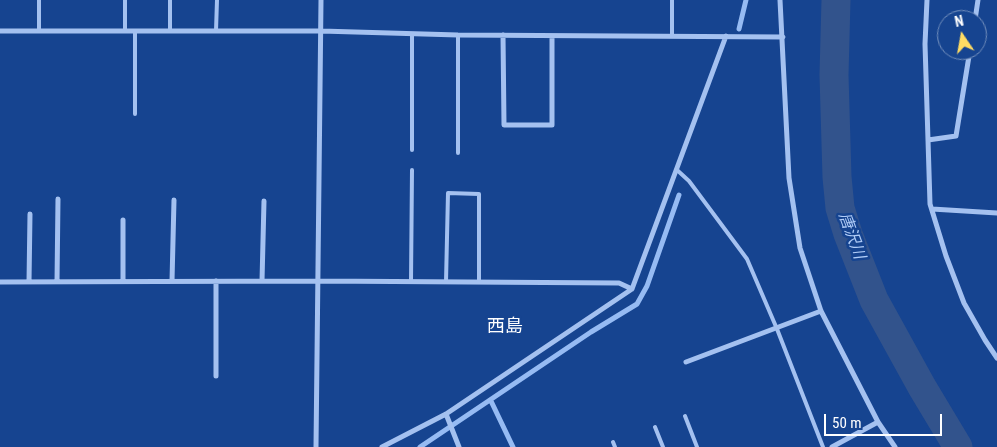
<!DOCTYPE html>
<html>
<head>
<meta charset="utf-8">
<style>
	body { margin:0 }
	#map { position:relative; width:997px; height:447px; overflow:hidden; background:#164490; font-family:"Roboto Condensed",sans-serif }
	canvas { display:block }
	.north { position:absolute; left:937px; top:10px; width:50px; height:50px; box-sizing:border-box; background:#164490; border:1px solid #738fbc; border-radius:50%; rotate:348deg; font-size:14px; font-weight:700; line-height:20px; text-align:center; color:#fff }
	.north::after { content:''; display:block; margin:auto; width:18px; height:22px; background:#ffdc63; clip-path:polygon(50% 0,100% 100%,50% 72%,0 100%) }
	.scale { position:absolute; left:824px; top:414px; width:118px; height:22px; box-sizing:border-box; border:2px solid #fff; border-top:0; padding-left:6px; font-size:15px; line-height:18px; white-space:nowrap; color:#fff; -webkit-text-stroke:4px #164490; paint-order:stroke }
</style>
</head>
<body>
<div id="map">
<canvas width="997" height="447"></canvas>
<div class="north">N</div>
<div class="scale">50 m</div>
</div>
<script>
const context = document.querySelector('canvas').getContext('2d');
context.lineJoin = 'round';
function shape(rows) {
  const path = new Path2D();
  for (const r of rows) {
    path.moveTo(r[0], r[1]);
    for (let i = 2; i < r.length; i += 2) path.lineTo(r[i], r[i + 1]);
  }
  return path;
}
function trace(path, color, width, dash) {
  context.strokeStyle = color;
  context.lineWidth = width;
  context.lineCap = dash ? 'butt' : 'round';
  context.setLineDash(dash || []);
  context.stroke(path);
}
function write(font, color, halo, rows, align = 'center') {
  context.font = font + ' "Roboto Condensed","Noto Sans JP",sans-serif';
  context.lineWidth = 5;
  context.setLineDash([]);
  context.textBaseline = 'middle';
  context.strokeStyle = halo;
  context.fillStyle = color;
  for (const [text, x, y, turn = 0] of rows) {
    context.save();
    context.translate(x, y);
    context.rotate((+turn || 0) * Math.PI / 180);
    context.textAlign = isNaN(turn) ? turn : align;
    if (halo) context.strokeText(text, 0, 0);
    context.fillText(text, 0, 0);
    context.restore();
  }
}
const stream = shape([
	[739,29,746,0],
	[491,401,513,447],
	[420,447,591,332,637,304,647,286,679,195]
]);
const river = shape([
	[836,0,834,75,837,177,840,208,848,234,874,300,922,387,958,447]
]);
const service = shape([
	[39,0,39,31],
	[125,31,125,0],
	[135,31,135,114],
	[170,31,170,0],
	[216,31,217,0],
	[412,34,412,150],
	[672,36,672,0],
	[458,153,458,35],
	[677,170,689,181,747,259,777,329,823,447],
	[411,281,412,170],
	[446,282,448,193,479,194,479,282],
	[685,416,697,447],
	[655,427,663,447],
	[613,442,615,447]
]);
const minor = shape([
	[780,0,789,178,800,248,821,311,878,422,895,447],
	[927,0,925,44,930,204,946,256,964,303,985,340,997,358],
	[975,20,978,0],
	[0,31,321,31,458,35,783,37],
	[503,35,504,125,552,125,552,36],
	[928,140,956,136,970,50],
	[932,209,997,213],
	[123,220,123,281],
	[172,281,174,200],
	[262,281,264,201],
	[0,282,318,281,619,283,632,289],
	[29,282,30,214],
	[57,282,58,199],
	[686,362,821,311],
	[216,376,216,281],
	[446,414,459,447],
	[316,447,321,0],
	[382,447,446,414,632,289,726,36],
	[832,447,878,422]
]);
const waterNames = [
	["唐沢川",851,236,70]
];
const quarterNames = [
	["西島",505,327]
];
trace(stream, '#96bbf3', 5);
trace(river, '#32538c', 29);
trace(service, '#a4c1f0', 4);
trace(minor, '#a4c1f0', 5);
write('italic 16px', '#b0ccf7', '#164490', waterNames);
write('18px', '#fff', '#164490', quarterNames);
</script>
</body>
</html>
